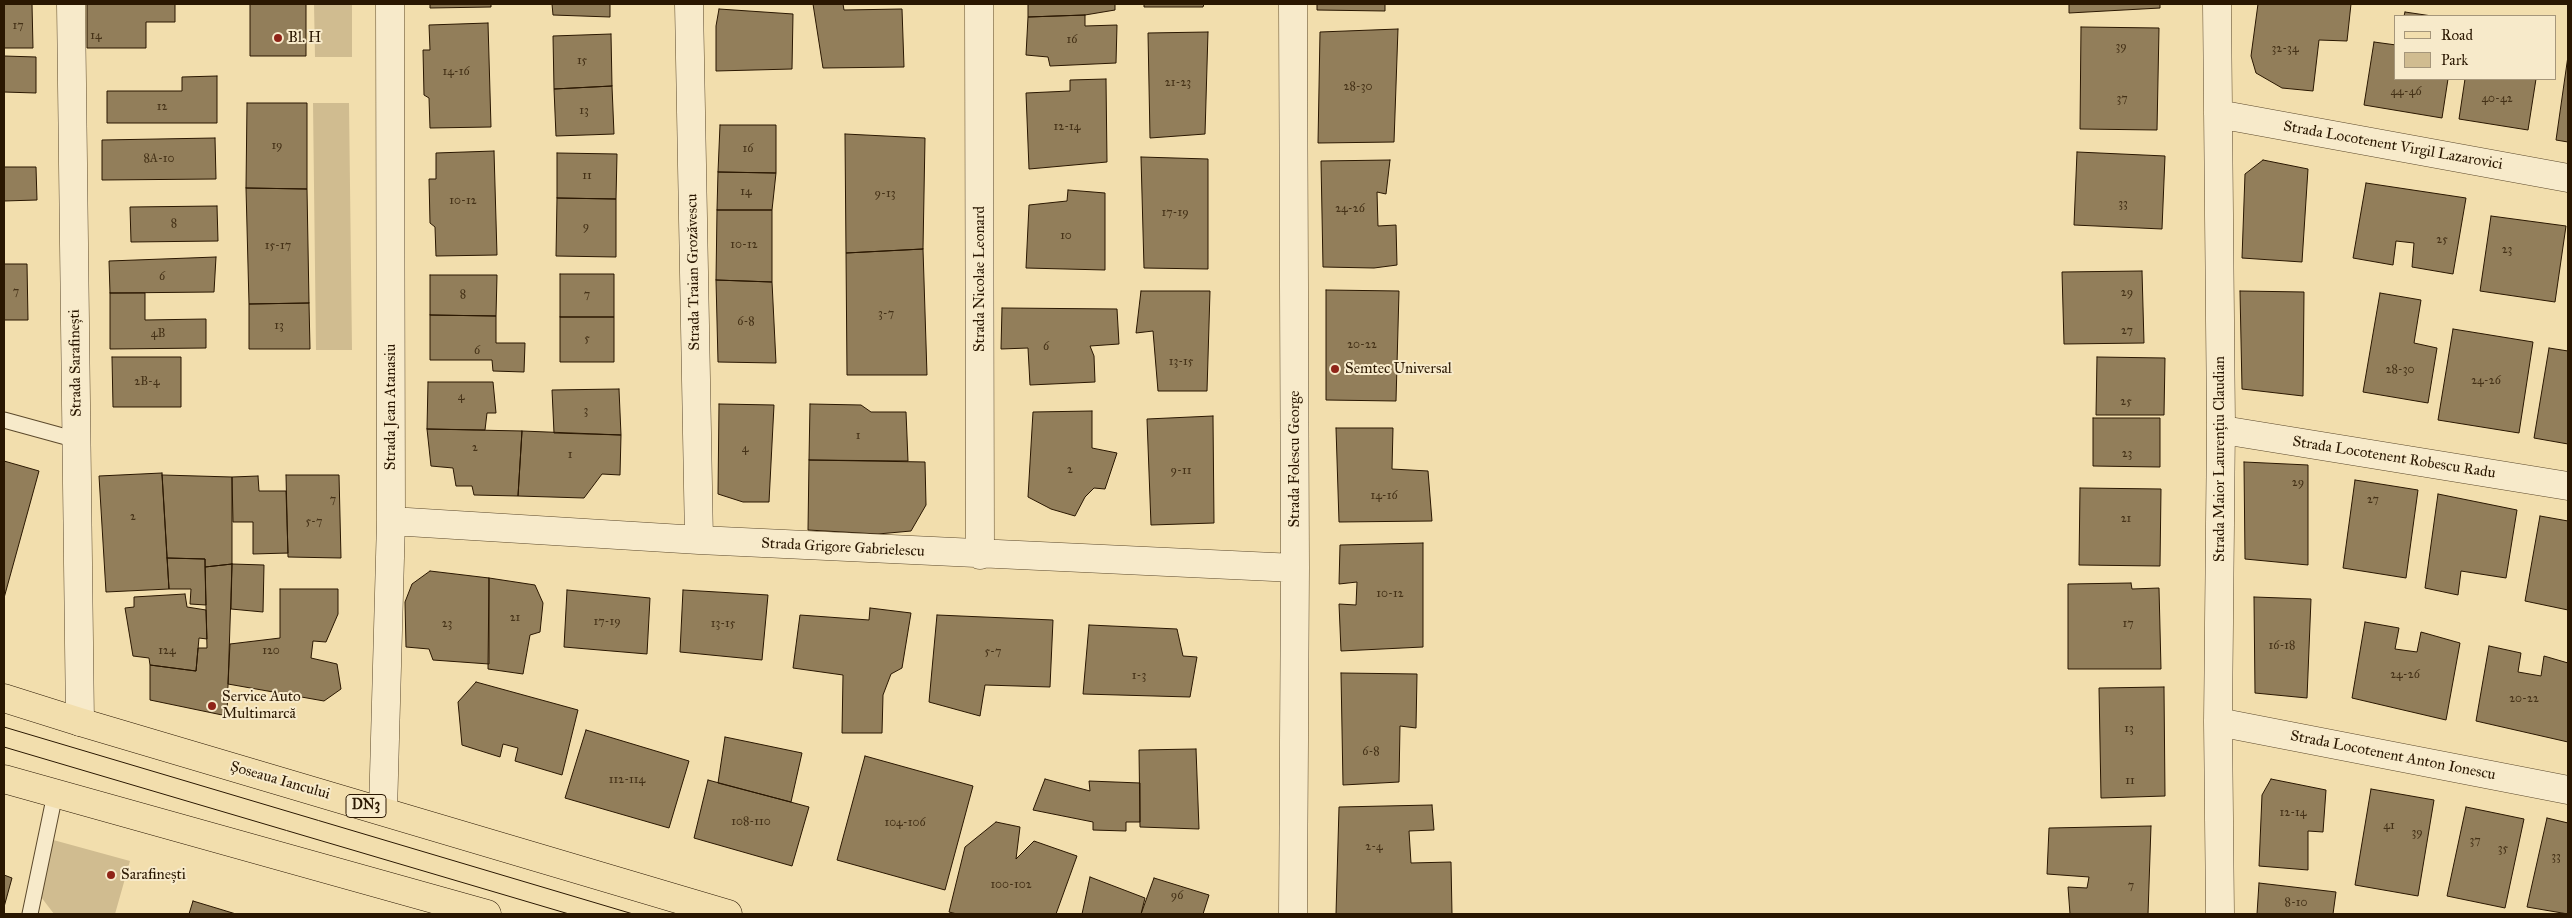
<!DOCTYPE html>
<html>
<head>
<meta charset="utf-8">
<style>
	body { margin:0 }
	#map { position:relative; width:2572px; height:918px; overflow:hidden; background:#f2dead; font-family:"IM FELL Great Primer",serif }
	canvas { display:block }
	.frame { position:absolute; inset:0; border:5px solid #2a1701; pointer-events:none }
	.legend { position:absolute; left:2394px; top:15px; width:162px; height:65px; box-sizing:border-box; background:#f7eaca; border:1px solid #a5967a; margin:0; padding:6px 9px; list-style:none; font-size:15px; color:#2a1701 }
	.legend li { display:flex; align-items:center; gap:10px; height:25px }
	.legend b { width:25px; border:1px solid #a5967a }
</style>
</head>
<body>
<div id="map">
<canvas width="2572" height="918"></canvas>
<div class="frame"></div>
<ul class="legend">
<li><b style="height:6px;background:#f2dead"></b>Road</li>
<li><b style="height:14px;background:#d0bc90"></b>Park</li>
</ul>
</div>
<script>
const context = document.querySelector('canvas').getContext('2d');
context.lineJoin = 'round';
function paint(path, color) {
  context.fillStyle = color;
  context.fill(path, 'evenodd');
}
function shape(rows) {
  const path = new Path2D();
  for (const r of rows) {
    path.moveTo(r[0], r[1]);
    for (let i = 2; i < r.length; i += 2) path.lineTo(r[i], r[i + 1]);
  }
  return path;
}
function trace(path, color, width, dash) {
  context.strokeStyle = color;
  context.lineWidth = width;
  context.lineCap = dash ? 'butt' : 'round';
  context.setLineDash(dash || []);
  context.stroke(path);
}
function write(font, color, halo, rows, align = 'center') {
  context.font = font + ' "IM FELL Great Primer",serif';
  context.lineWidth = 4;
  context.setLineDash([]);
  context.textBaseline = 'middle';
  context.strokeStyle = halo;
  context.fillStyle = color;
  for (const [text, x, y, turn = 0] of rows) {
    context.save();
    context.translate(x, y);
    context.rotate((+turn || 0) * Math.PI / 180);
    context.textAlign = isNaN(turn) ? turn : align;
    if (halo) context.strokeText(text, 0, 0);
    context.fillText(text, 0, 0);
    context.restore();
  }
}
const green = shape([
	[314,4,352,4,352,57,315,57],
	[313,103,349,103,352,350,316,350],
	[46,838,130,861,115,914,54,914,35,889]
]);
const building = shape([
	[4,4,32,4,33,48,4,48,4,4],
	[87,4,175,4,175,22,146,22,146,48,87,48,87,4],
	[250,4,306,4,306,56,250,56,250,4],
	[430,4,491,4,491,7,430,8,430,4],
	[552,4,610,4,610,17,553,15,552,4],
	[813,4,843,4,844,10,902,9,904,67,823,68,813,4],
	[1028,4,1115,4,1115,10,1085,15,1028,17,1028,4],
	[1144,4,1204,4,1203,7,1144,7,1144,4],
	[1317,4,1385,4,1385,11,1317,10,1317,4],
	[2069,4,2160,4,2160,8,2069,13,2069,4],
	[2258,4,2351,4,2347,41,2319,40,2313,91,2282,88,2256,73,2251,56,2258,4],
	[719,9,793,14,792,69,716,71,716,26,719,9],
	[2405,12,2432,16,2404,16,2405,12],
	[1085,15,1085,26,1117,25,1116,63,1050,66,1048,57,1026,55,1028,17,1085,15],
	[488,23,491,127,430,128,429,98,424,95,423,50,430,50,429,25,488,23],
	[2081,27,2159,28,2157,130,2080,129,2081,27],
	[1398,29,1394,142,1318,143,1320,32,1398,29],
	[1208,32,1205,134,1150,138,1148,33,1208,32],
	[611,34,612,86,554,89,553,36,611,34],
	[2374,42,2396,45,2396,79,2448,79,2442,118,2364,105,2374,42],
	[4,56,36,57,36,93,4,92,4,56],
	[2568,56,2568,142,2556,140,2568,56],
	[217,76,217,123,107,123,107,91,182,91,182,77,217,76],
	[1106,79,1107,162,1029,169,1026,93,1070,91,1070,80,1106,79],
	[2465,79,2536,79,2528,130,2459,119,2465,79],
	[612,86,614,134,556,136,554,89,612,86],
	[247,103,307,103,307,189,246,188,247,103],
	[720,125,776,125,776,173,718,172,720,125],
	[845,134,925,138,923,249,846,253,845,134],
	[215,138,216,179,102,180,102,140,215,138],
	[494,151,497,255,436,256,435,227,430,223,429,179,436,179,436,153,494,151],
	[2077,152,2165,156,2162,229,2074,225,2077,152],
	[557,153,617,154,616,199,557,198,557,153],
	[1141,157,1208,159,1208,269,1144,268,1141,157],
	[1390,160,1386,194,1377,192,1378,226,1396,225,1397,265,1374,268,1323,267,1321,161,1390,160],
	[2263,160,2308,169,2302,262,2242,258,2245,174,2263,160],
	[4,167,36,167,37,200,4,201,4,234,4,167],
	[718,172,776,173,772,210,717,210,718,172],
	[2366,183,2466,198,2453,274,2412,267,2414,243,2396,241,2393,265,2353,258,2366,183],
	[246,188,307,189,309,303,249,304,246,188],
	[1068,190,1105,193,1105,270,1026,268,1029,205,1067,201,1068,190],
	[557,198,616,199,616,257,556,256,557,198],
	[217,206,218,241,131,242,130,207,217,206],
	[717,210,772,210,772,282,716,280,717,210],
	[2491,216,2566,226,2555,302,2480,291,2491,216],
	[923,249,927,375,847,375,846,253,923,249],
	[216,257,214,292,110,293,109,261,216,257],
	[4,264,27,264,28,320,4,320,4,264],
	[2142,271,2144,343,2064,344,2062,272,2142,271],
	[560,274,614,274,614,317,560,317,560,274],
	[430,275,497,275,496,316,430,315,430,275],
	[716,280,772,282,776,363,718,362,716,280],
	[1326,290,1399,291,1396,401,1326,400,1326,290],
	[1141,291,1210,291,1207,391,1158,391,1153,331,1136,333,1141,291],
	[2240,291,2304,292,2303,396,2242,389,2240,291],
	[110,293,145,293,145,320,206,319,206,348,110,349,110,293],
	[2380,293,2421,300,2414,343,2437,348,2428,403,2363,392,2380,293],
	[309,303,310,349,249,349,249,304,309,303],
	[1002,308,1117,309,1119,344,1090,346,1094,356,1095,382,1030,385,1028,348,1001,349,1002,308],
	[430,315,496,316,496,343,525,343,524,372,493,371,492,360,430,360,430,315],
	[560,317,614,317,614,362,560,362,560,317],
	[2453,329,2533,342,2519,433,2438,420,2453,329],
	[2549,348,2568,351,2568,444,2534,438,2549,348],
	[112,357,181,357,181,407,113,407,112,357],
	[2097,357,2165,358,2164,415,2096,415,2097,357],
	[428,382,493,382,496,413,487,413,485,430,427,429,428,382],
	[619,389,621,435,554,433,552,390,619,389],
	[719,404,774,405,769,502,743,502,718,494,719,404],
	[810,404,861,405,871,412,906,412,908,461,809,460,810,404],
	[1092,411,1092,448,1117,453,1105,489,1094,488,1085,497,1075,516,1051,509,1028,497,1033,412,1092,411],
	[1213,416,1214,523,1151,525,1147,419,1213,416],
	[2093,418,2160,418,2160,467,2093,466,2093,418],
	[1336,428,1393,428,1392,469,1428,471,1432,521,1339,522,1336,428],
	[427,429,522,431,518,496,474,495,472,486,456,486,453,468,431,466,427,429],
	[522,431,621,435,620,475,602,474,584,498,518,496,522,431],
	[809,460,925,462,926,505,911,531,878,534,808,530,809,460],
	[4,461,39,471,4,598,4,461],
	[2244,462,2308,465,2308,565,2245,559,2244,462],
	[162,473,169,589,106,592,99,476,162,473],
	[162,475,232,477,232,564,205,567,205,559,167,558,162,475],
	[286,475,339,475,341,558,288,557,286,475],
	[258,476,259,491,286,491,288,553,253,554,253,522,233,522,232,477,258,476],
	[2355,480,2418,490,2406,578,2343,568,2355,480],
	[2080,488,2161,489,2160,566,2079,565,2080,488],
	[2438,494,2517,510,2506,578,2461,571,2458,595,2425,588,2438,494],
	[2540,516,2568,521,2568,610,2525,601,2540,516],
	[1423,543,1423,647,1341,651,1339,604,1356,605,1357,582,1339,584,1340,545,1423,543],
	[167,558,205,559,206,605,190,604,191,589,169,589,167,558],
	[232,564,227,716,150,700,150,665,196,671,198,648,207,648,205,567,232,564],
	[232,564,264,565,263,612,231,609,232,564],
	[430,571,489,578,489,664,433,660,429,649,406,647,405,602,412,584,430,571],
	[489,578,535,585,543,603,540,632,530,635,523,674,488,669,489,578],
	[2131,583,2132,589,2159,588,2161,669,2068,669,2068,584,2131,583],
	[280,589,338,589,338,614,326,642,313,641,311,658,337,664,341,689,324,701,228,684,230,644,280,638,280,589],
	[567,590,650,598,647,654,564,647,567,590],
	[683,590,768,595,762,660,680,652,683,590],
	[185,594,187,607,206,610,207,639,199,638,196,671,150,665,149,658,133,656,125,608,134,607,134,597,185,594],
	[2254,597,2311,599,2307,698,2255,693,2254,597],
	[870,608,911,613,902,668,891,674,883,695,882,733,842,733,843,675,793,668,800,615,869,620,870,608],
	[937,615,1053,620,1050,687,985,685,980,716,929,702,937,615],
	[2365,622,2399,628,2395,649,2417,652,2421,632,2460,643,2446,720,2352,698,2365,622],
	[1089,625,1177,629,1183,656,1197,657,1190,697,1083,694,1089,625],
	[2489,646,2521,653,2518,672,2541,676,2544,656,2568,663,2568,742,2476,721,2489,646],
	[1341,673,1417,674,1416,728,1400,726,1399,782,1343,785,1341,673],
	[476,682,578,710,562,775,515,761,518,748,503,744,500,757,462,745,458,702,476,682],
	[2164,687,2165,796,2101,798,2099,688,2164,687],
	[586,730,689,761,669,828,565,798,586,730],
	[725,737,802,753,791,802,718,783,725,737],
	[1196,749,1199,829,1140,827,1139,750,1196,749],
	[865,756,973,786,945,890,837,860,865,756],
	[1045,779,1090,791,1089,781,1140,783,1140,822,1126,822,1126,831,1093,830,1093,822,1033,810,1045,779],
	[2271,779,2326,790,2323,832,2308,831,2308,870,2259,866,2262,795,2271,779],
	[708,780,809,807,792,866,694,838,708,780],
	[2371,789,2434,800,2418,896,2355,885,2371,789],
	[1432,805,1434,830,1409,831,1411,863,1451,862,1452,914,1336,914,1339,807,1432,805],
	[2466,807,2524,819,2505,908,2447,896,2466,807],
	[2547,818,2568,823,2568,914,2527,907,2547,818],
	[996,822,1020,827,1016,859,1034,841,1077,856,1056,914,957,914,949,912,965,847,996,822],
	[2151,826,2148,914,2070,914,2068,887,2087,888,2089,877,2047,874,2049,828,2151,826],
	[4,875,12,878,4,907,4,875],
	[1090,877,1145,898,1141,914,1082,914,1090,877],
	[1154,878,1209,895,1203,914,1141,914,1154,878],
	[2259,883,2336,892,2333,914,2257,914,2259,883],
	[193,901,236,914,189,914,193,901]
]);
const service = shape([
	[4,420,77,440],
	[30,914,55,794]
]);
const minor = shape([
	[71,4,80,722],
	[689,4,699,540],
	[979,4,980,555],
	[1293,4,1295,568,1293,914],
	[2217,4,2221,425,2218,722,2220,914],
	[2218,114,2568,178],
	[2221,425,2229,431,2568,486],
	[391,521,699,540,1295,568],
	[2218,722,2568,790],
	[383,811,391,521,390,4]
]);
const primary = shape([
	[4,698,80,722,728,914],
	[4,779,487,914]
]);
const tram = shape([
	[4,727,633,914],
	[4,747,569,914]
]);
const markers = [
	[278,38,5,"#8f2418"],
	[1335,369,5,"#8f2418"],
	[212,706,5,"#8f2418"],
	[111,875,5,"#8f2418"]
];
const numberNames = [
	["17",18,26],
	["14",96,36],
	["16",1072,40],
	["39",2121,47],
	["32-34",2285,49],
	["15",582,61],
	["14-16",456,72],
	["21-23",1178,83],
	["28-30",1358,87],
	["44-46",2406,92],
	["37",2122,99],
	["40-42",2497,99],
	["12",162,107],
	["13",584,111],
	["12-14",1067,127],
	["19",277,146],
	["16",748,149],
	["8A-10",159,159],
	["11",587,176],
	["14",746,192],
	["9-13",885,194],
	["10-12",463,201],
	["33",2123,204],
	["24-26",1350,209],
	["17-19",1175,213],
	["8",174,224],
	["9",586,227],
	["10",1066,236],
	["25",2442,240],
	["10-12",744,245],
	["15-17",278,246],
	["23",2507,250],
	["6",162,277],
	["7",16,292],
	["29",2127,293],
	["8",463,295],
	["7",587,295],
	["3-7",886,314],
	["6-8",746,322],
	["13",279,326],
	["27",2127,331],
	["4B",158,334],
	["5",587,339],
	["20-22",1362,345],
	["6",1046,347],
	["6",477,351],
	["13-15",1181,362],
	["28-30",2400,370],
	["24-26",2486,381],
	["2B-4",147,382],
	["4",461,397],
	["25",2126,402],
	["3",586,411],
	["1",858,436],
	["2",475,448],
	["4",745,449],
	["23",2127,454],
	["1",570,455],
	["2",1070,470],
	["9-11",1181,471],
	["29",2298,483],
	["14-16",1384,496],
	["7",333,500],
	["27",2373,500],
	["2",133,517],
	["21",2126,519],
	["5-7",314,522],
	["10-12",1390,594],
	["21",515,618],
	["17-19",607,622],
	["23",447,624],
	["13-15",723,624],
	["17",2128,624],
	["16-18",2282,646],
	["124",167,651],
	["120",271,651],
	["5-7",993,652],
	["24-26",2405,675],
	["1-3",1139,676],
	["20-22",2524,699],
	["13",2129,729],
	["6-8",1371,752],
	["112-114",627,780],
	["11",2130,781],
	["12-14",2293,813],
	["108-110",751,822],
	["104-106",905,823],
	["41",2389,826],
	["39",2417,833],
	["37",2475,841],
	["2-4",1374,847],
	["35",2503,849],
	["33",2556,857],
	["100-102",1011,885],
	["7",2131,886],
	["96",1177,896],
	["8-10",2296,903]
];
const shields = [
	[366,806,40]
];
const shieldNames = [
	["DN3",366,806]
];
const poiNames = [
	["Bl. H",288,38],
	["Semtec Universal",1345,369],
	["Service Auto",222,697],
	["Multimarcă",222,714],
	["Sarafinești",121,875]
];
const streetNames = [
	["Strada Locotenent Virgil Lazarovici",2393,146,10],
	["Strada Traian Grozăvescu",694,272,-91],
	["Strada Nicolae Leonard",980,279,-90],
	["Strada Sarafinești",76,363,-91],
	["Strada Jean Atanasiu",391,407,-90],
	["Strada Locotenent Robescu Radu",2394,458,9],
	["Strada Folescu George",1295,459,-90],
	["Strada Maior Laurențiu Claudian",2220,459,-90],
	["Strada Grigore Gabrielescu",843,548,3],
	["Strada Locotenent Anton Ionescu",2393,756,11],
	["Șoseaua Iancului",280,781,16]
];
paint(green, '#d0bc90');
paint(building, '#927e5a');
trace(building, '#2a1701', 1);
trace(service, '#5c492c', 17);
trace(minor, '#5c492c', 29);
trace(primary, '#2a1701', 29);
trace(service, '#f7eaca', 15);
trace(minor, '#f7eaca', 28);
trace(primary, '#f2dead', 28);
trace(tram, '#2a1701', 1);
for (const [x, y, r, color] of markers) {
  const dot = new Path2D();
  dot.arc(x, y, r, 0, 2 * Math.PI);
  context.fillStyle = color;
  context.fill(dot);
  trace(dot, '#f7eaca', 2);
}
write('12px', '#443117', null, numberNames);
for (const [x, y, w] of shields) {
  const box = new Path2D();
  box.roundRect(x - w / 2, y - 11.5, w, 23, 4);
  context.fillStyle = '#f7eaca';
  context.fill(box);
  trace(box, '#2a1701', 1);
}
write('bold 14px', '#2a1701', null, shieldNames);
write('15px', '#2a1701', '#f7eaca', poiNames, 'left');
write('15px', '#2a1701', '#f7eaca', streetNames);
</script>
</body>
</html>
